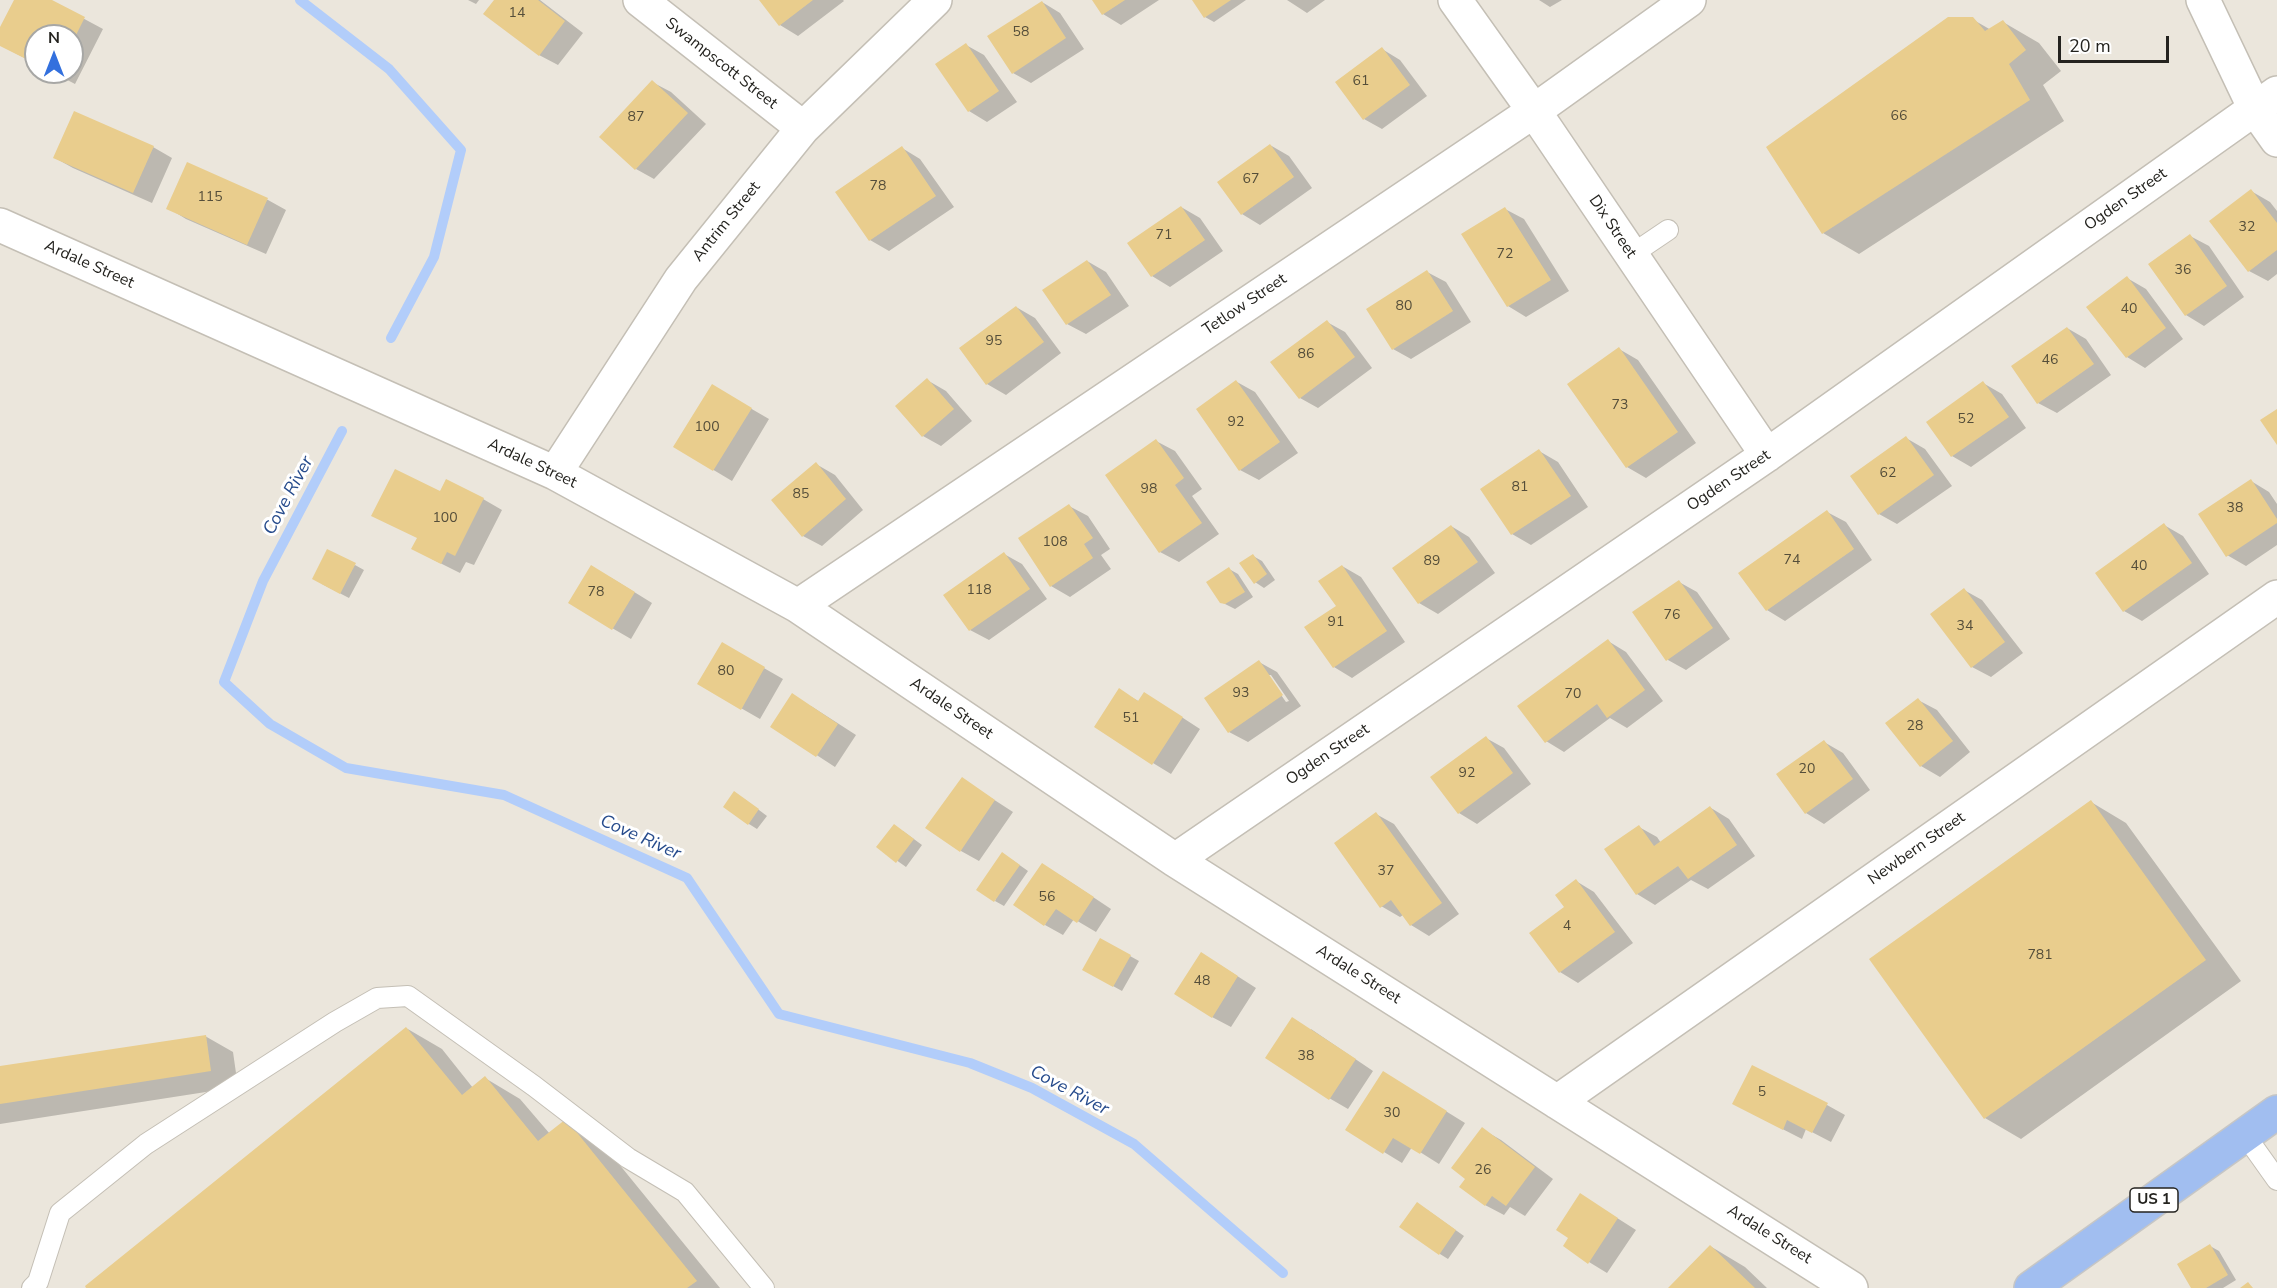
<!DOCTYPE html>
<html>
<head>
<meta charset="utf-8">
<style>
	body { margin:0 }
	#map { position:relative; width:2277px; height:1288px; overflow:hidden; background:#ebe6dc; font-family:"Nunito Sans",sans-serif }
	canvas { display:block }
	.north { position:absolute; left:24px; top:24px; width:60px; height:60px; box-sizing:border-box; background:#fff; border:2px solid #a7a7a5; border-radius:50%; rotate:0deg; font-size:16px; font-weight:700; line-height:24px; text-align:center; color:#24231f }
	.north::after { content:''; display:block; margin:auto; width:21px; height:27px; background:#3370de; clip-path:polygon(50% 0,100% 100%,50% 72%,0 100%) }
	.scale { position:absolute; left:2058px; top:36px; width:111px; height:27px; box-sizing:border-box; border:3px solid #24231f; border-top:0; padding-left:8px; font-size:18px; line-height:21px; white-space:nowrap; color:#24231f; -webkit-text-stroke:4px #fff; paint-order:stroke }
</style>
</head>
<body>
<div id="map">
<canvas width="2277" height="1288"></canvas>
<div class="north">N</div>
<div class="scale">20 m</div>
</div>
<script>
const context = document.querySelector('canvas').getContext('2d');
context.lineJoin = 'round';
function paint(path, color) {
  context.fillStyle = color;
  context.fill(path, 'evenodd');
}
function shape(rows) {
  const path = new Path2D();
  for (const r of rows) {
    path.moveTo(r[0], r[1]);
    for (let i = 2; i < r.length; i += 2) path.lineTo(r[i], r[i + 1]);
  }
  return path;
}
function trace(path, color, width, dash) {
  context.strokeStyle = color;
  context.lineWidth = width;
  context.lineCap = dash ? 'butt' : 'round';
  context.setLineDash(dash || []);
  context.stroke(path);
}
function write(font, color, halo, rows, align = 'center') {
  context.font = font + ' "Nunito Sans",sans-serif';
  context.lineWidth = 6;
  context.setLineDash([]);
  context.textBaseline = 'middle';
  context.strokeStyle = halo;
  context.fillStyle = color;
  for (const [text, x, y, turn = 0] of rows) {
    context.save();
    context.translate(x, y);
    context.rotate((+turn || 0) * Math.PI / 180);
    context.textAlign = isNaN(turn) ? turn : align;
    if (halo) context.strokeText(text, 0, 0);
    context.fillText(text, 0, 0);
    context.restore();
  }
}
const shadow = shape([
	[16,0,49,0,103,29,75,84,52,72,72,72,72,36,36,36,36,64,0,45,0,31],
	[468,0,479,0,476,4],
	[496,0,540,0,583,33,558,65,539,55],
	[760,0,843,0,844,1,798,36,780,25],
	[1093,0,1159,0,1121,25,1103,14],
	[1194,0,1246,0,1214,22,1205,17],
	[1287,0,1325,0,1307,13],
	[1539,0,1562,0,1550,7],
	[1042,2,1060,13,1084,49,1031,83,1013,73],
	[1972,19,1991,30,2003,22,2039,43,2061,71,2043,85,2064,121,1859,254,1823,233,1768,148],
	[966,45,984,55,1017,102,987,122,969,111],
	[1382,49,1400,60,1427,96,1382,129,1364,119],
	[652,82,671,92,706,124,654,179,636,169],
	[1270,145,1289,156,1312,188,1260,225,1242,214],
	[153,147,172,158,152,203,73,168,55,158],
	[902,148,920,159,954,207,889,251,870,240,837,193],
	[188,164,268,200,286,210,266,254,186,219,168,208],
	[2251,191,2270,202,2277,211,2277,274,2268,281,2249,271],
	[1181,207,1200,218,1223,251,1170,287,1152,276],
	[1505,209,1524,219,1569,291,1526,317,1508,306],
	[2190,236,2209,246,2244,297,2204,326,2186,315],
	[1087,261,1106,272,1129,306,1086,334,1067,324],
	[1427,272,1446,282,1471,322,1411,359,1393,349],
	[2127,278,2146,289,2183,339,2145,368,2127,357],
	[1016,307,1035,318,1061,353,1006,395,987,384,961,348],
	[1327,322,1345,332,1372,368,1318,408,1300,398],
	[2067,328,2086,339,2111,375,2057,413,2038,403],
	[1619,349,1638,360,1696,443,1646,478,1627,467],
	[927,380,946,391,972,421,941,446,923,436],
	[1237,382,1255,392,1298,453,1259,480,1240,470],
	[1983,383,2002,394,2026,428,1971,467,1952,456],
	[712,386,769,419,732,481,675,447],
	[1906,438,1925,449,1952,486,1897,524,1879,514],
	[1156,441,1175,451,1202,489,1192,496,1219,534,1179,562,1160,552],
	[1539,451,1558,462,1588,507,1531,545,1512,534],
	[816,464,835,475,863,510,822,546,803,536,773,500],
	[2251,481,2269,492,2277,504,2277,545,2246,566,2227,555],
	[441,493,483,499,502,510,474,565,466,562,460,573,432,559],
	[1069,506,1088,516,1110,549,1101,555,1111,569,1070,597,1051,586,1020,539],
	[1827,512,1846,522,1872,560,1785,621,1767,610],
	[2164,525,2183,536,2209,574,2142,621,2124,611],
	[1451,526,1469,537,1495,573,1438,614,1419,603,1394,568],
	[1004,554,1022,564,1047,599,989,640,970,630],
	[1253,556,1262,561,1275,580,1264,588,1255,582],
	[355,565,364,570,349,598,322,584],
	[1342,566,1361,577,1405,642,1352,678,1334,667],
	[1229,569,1238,574,1253,597,1235,609,1221,602],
	[610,577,652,603,631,639,612,628],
	[1679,582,1697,592,1730,639,1686,670,1668,660],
	[1964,590,1982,600,2023,653,1991,677,1972,667],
	[1608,641,1626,652,1663,701,1627,728,1610,718,1564,752,1546,741],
	[722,644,783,679,760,719,699,684],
	[1259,662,1277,672,1301,706,1248,742,1229,732],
	[1267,675,1271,675,1289,701,1286,702],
	[1119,690,1140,702,1163,705,1200,729,1171,774,1153,763],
	[1918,700,1937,710,1970,752,1940,777,1921,766],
	[811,706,856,735,835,767,772,726],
	[1486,738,1504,748,1531,784,1477,824,1459,813],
	[1824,742,1843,753,1870,790,1824,824,1806,813],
	[962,779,1013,812,979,861,961,851],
	[743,798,767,816,757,829,749,824],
	[2091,802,2126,823,2241,981,2021,1139,1985,1118,1871,960],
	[1711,808,1729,819,1755,856,1708,889,1691,880,1655,905,1637,894,1639,827,1657,837,1661,843],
	[1376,814,1394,824,1459,914,1429,936,1411,925,1403,915,1400,917,1381,906],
	[903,831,922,845,906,867,878,847],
	[1011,859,1028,871,1004,906,995,901],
	[1060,875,1111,909,1096,932,1074,919,1063,935,1045,925],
	[1576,881,1594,892,1633,943,1578,983,1560,972,1566,907],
	[1101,940,1139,961,1122,991,1084,970],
	[1220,965,1256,988,1231,1027,1212,1017],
	[406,1028,442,1049,473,1088,485,1078,520,1099,550,1134,566,1121,601,1142,720,1288,88,1288],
	[1311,1029,1373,1071,1348,1109,1329,1098],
	[205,1036,233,1052,238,1087,0,1124,0,1068],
	[1402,1084,1465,1123,1439,1164,1412,1147,1402,1163,1384,1152],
	[1827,1105,1845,1115,1831,1142,1806,1129,1802,1139,1753,1114],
	[1482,1129,1501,1140,1553,1179,1525,1216,1510,1207,1504,1215,1485,1205,1467,1179],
	[1581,1195,1636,1230,1607,1273,1589,1262,1570,1237],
	[1426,1209,1464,1236,1448,1259,1440,1254],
	[1710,1246,1745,1267,1767,1288,1670,1288],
	[2210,1246,2219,1251,2236,1280,2223,1288,2193,1288]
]);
const stream = shape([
	[300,0,389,69,461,150,434,257,391,338],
	[342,431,263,581,224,682,270,724,346,768,504,795,687,878,779,1014,970,1063,1032,1088,1134,1144,1283,1273]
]);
const building = shape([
	[14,0,52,0,85,17,72,43,72,36,36,36,36,64,0,46,0,27],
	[494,0,538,0,565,21,539,56,483,14],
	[759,0,813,0,779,26],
	[1092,0,1125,0,1102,15],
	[1192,0,1231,0,1204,18],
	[1042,1,1066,38,1012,74,987,36],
	[1948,17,1973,17,1985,31,2003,20,2026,50,2009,64,2030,100,1822,234,1766,147],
	[966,43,999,91,968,112,935,64],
	[1382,47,1410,85,1363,120,1335,82],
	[652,80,688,113,635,170,599,137],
	[74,111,154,146,133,193,53,158],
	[1270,144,1294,177,1241,215,1217,182],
	[902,146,936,196,869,241,835,192],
	[187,162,268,198,247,245,166,209],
	[2251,189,2277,223,2277,250,2248,272,2209,221],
	[1181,206,1205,240,1151,277,1127,243],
	[1505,207,1551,280,1507,307,1461,234],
	[2190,234,2227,286,2185,316,2148,264],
	[1087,260,1111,295,1066,325,1042,290],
	[1427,270,1453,311,1392,350,1366,309],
	[2127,276,2166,328,2126,358,2086,307],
	[1016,306,1044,342,986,385,959,348],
	[1327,320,1355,357,1299,399,1270,362],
	[2067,327,2094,364,2037,404,2011,366],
	[1619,347,1678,432,1626,468,1567,384],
	[927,378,954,409,922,437,895,406],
	[1236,380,1280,442,1239,471,1196,409],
	[1983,381,2009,417,1951,457,1926,422],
	[712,384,752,408,713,471,673,447],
	[2277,409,2277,445,2260,420],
	[1906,436,1934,475,1878,515,1850,476],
	[1156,439,1184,478,1175,485,1202,523,1159,553,1105,475],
	[1539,449,1571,496,1511,535,1480,489],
	[816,462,846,499,802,537,771,500],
	[395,469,440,491,446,479,484,498,455,556,447,552,441,564,411,549,417,538,371,516],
	[2251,479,2277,519,2277,523,2226,557,2198,514],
	[1069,504,1093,538,1084,544,1093,558,1050,587,1018,538],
	[1827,510,1854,549,1766,611,1738,573],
	[2164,523,2192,563,2123,612,2095,573],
	[1451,525,1478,562,1418,604,1392,568],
	[327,549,356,563,340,594,312,579],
	[1004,552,1030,589,969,631,943,595],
	[1253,554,1267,574,1254,584,1239,563],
	[591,565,635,592,612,630,568,603],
	[1342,565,1387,631,1333,668,1304,627,1336,606,1318,581],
	[1229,567,1245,592,1225,604,1220,603,1206,582],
	[1679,580,1713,628,1666,661,1632,612],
	[1964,588,2005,642,1971,668,1930,614],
	[1608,639,1645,690,1607,718,1597,704,1545,743,1517,706],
	[722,642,765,667,741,710,697,684],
	[1259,660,1283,695,1228,733,1204,698],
	[1119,688,1138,701,1144,692,1183,717,1152,765,1094,727],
	[792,693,838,724,816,757,770,727],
	[1918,698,1953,741,1920,767,1885,723],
	[1486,736,1513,773,1458,814,1430,777],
	[1824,740,1853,779,1805,814,1776,774],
	[962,777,995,800,960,852,925,828],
	[734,791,759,809,748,825,723,807],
	[2091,800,2206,960,1984,1119,1869,959],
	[1710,806,1737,845,1688,879,1678,866,1636,895,1604,849,1639,825,1654,846],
	[1376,812,1442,903,1410,926,1391,900,1380,908,1334,843],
	[894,824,914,839,896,863,876,847],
	[1002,852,1020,865,994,902,976,890],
	[1042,863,1094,897,1077,923,1056,909,1044,926,1013,905],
	[1576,879,1615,932,1559,973,1529,933,1564,907,1555,895],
	[1100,938,1131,955,1113,987,1082,970],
	[1201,952,1238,976,1212,1018,1174,994],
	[1292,1017,1356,1059,1329,1100,1265,1058],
	[406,1027,462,1095,485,1076,538,1141,566,1119,697,1281,687,1288,86,1288,85,1286],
	[206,1035,211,1071,0,1104,0,1066],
	[1752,1065,1828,1103,1812,1133,1787,1120,1783,1130,1732,1104],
	[1383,1071,1447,1111,1420,1154,1393,1138,1383,1154,1345,1130],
	[1482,1127,1535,1167,1506,1206,1492,1196,1485,1206,1459,1187,1465,1179,1451,1168],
	[1580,1193,1618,1218,1588,1264,1563,1246,1568,1238,1556,1230],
	[1417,1202,1456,1230,1439,1255,1399,1227],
	[2210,1244,2228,1275,2206,1288,2191,1288,2177,1264],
	[1710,1245,1755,1288,1668,1288],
	[2248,1282,2253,1288,2240,1288]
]);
const service = shape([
	[1631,255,1668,230],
	[2245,1135,2277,1180],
	[32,1288,38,1282,60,1213,146,1144,335,1022,377,998,408,996,534,1086,628,1158,685,1192,764,1288]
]);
const minor = shape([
	[640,0,803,128],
	[1455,0,1534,111,1767,455],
	[2203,0,2255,109,2277,140],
	[0,225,555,473,798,606,1175,860,1851,1288],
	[555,473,681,279,803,128,935,0],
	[798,606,1534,111,1689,0],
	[1175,860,1767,455,2277,93],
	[1557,1102,2277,597]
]);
const primary = shape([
	[2031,1288,2277,1112]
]);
const numberNames = [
	["14",517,14],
	["58",1021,33],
	["61",1361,82],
	["66",1899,117],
	["87",636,118],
	["67",1251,180],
	["78",878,187],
	["115",210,198],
	["32",2247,228],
	["71",1164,236],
	["72",1505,255],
	["36",2183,271],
	["80",1404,307],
	["40",2129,310],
	["95",994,342],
	["86",1306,355],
	["46",2050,361],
	["73",1620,406],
	["52",1966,420],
	["92",1236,423],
	["100",707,428],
	["62",1888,474],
	["81",1520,488],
	["98",1149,490],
	["85",801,495],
	["38",2235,509],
	["100",445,519],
	["108",1055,543],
	["74",1792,561],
	["89",1432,562],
	["40",2139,567],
	["118",979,591],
	["78",596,593],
	["76",1672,616],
	["91",1336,623],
	["34",1965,627],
	["80",726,672],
	["93",1241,694],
	["70",1573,695],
	["51",1131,719],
	["28",1915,727],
	["20",1807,770],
	["92",1467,774],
	["37",1386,872],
	["56",1047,898],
	["4",1567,927],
	["781",2040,956],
	["48",1202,982],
	["38",1306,1057],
	["5",1762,1093],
	["30",1392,1114],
	["26",1483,1171]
];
const shields = [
	[2154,1200,48]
];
const shieldNames = [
	["US 1",2154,1200]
];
const streetNames = [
	["Swampscott Street",721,64,38],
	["Ogden Street",2126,200,-35],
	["Antrim Street",727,222,-51],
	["Dix Street",1612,227,56],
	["Ardale Street",89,265,24],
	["Tetlow Street",1245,305,-34],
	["Ardale Street",532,464,25],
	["Ogden Street",1729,481,-34],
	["Ardale Street",951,709,34],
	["Ogden Street",1328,755,-34],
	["Newbern Street",1917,849,-35],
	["Ardale Street",1358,975,32],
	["Ardale Street",1769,1235,32]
];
const waterNames = [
	["Cove River",289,496,-62],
	["Cove River",640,838,24],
	["Cove River",1069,1091,28]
];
paint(shadow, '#0003');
trace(stream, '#b2cdfa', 10);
paint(building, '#e9cd8d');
trace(service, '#c4bfb5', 22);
trace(minor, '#c4bfb5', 36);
trace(primary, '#c6c6c5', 36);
trace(service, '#fff', 20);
trace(minor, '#fff', 33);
trace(primary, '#a1bef0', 33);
write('14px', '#554e3a', null, numberNames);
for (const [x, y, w] of shields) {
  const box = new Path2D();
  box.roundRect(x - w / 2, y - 12, w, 24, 4.5);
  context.fillStyle = '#fff';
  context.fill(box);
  trace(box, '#24231f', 1.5);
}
write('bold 15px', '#24231f', null, shieldNames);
write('16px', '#24231f', '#fff', streetNames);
write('italic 18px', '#264b8c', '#fff', waterNames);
</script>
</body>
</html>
